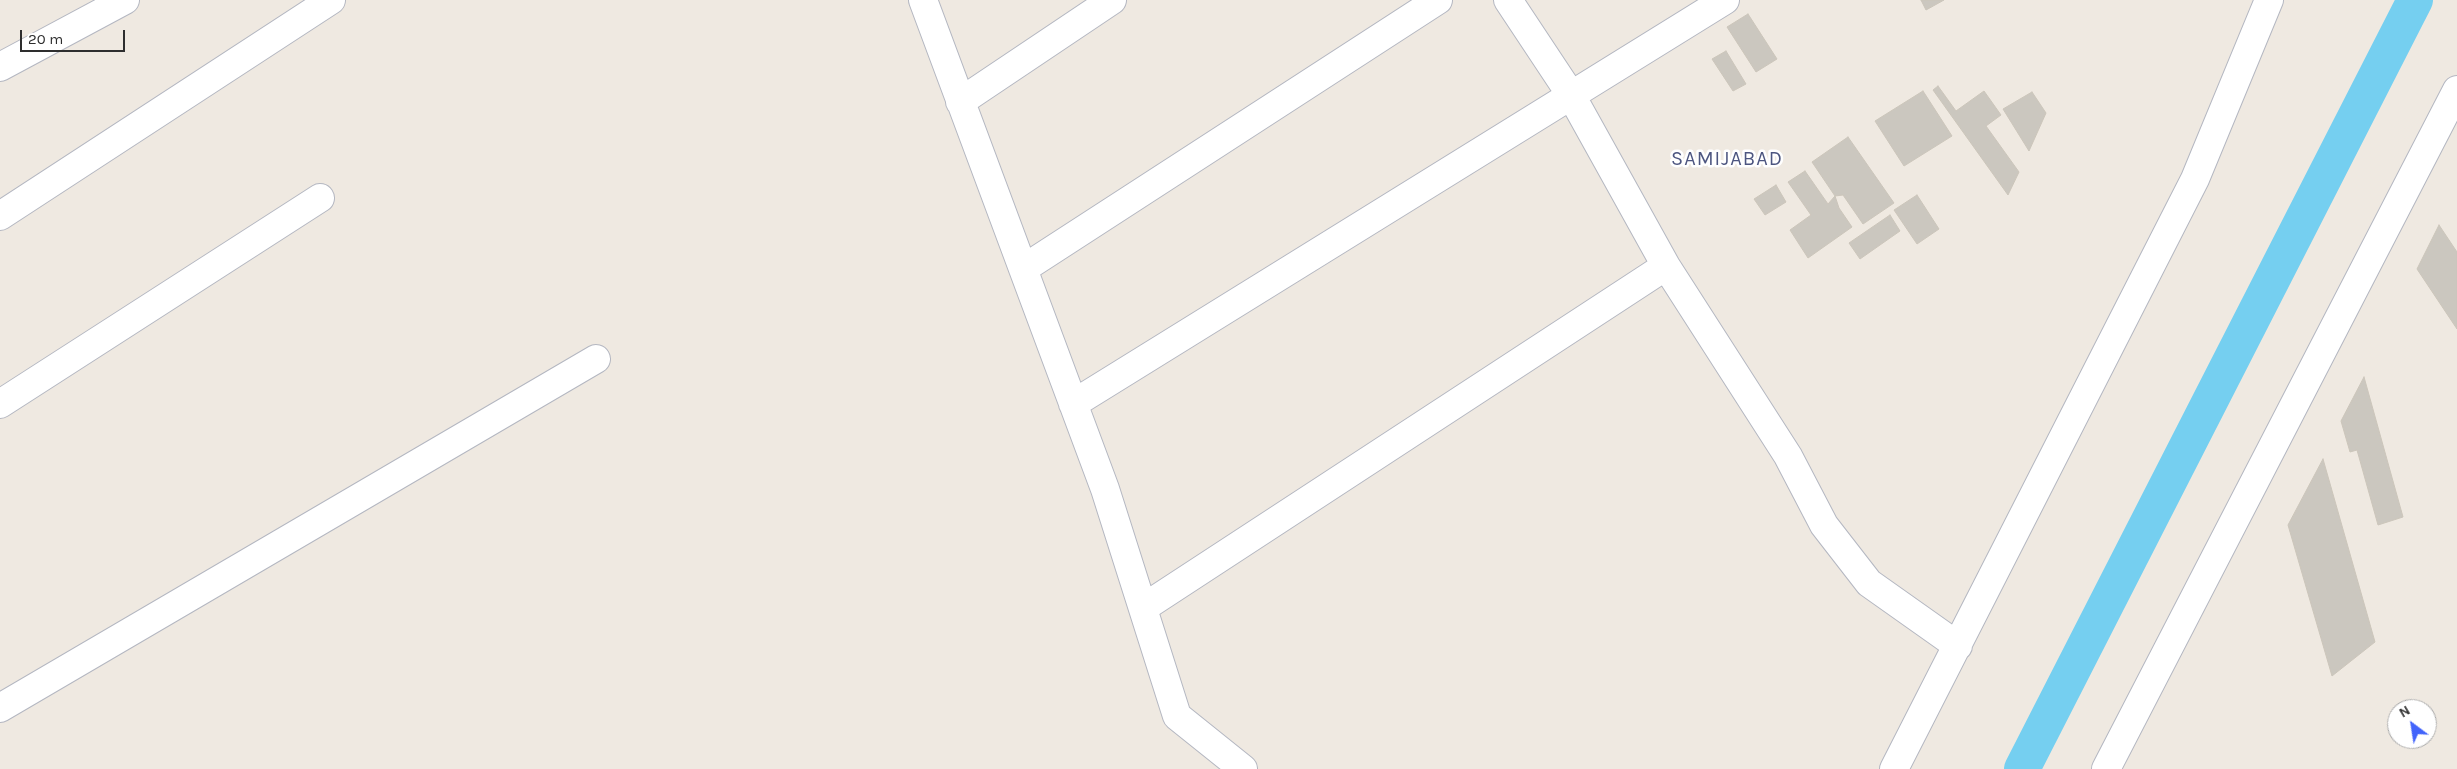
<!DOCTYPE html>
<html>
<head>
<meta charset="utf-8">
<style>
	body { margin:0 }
	#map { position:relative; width:2457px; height:769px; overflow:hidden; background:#efe9e1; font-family:Karla,sans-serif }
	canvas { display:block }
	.north { position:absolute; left:2387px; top:699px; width:50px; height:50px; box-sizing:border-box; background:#fff; border:1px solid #ababab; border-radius:50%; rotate:329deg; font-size:14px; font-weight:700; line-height:20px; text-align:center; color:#2e2e2e }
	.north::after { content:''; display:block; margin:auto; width:18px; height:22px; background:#4264fb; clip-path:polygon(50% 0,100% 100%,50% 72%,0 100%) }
	.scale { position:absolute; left:20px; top:30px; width:105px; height:22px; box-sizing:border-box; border:2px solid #2e2e2e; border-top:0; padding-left:6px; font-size:15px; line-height:18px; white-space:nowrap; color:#2e2e2e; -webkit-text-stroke:4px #fff; paint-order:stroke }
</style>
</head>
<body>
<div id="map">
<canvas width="2457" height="769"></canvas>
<div class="north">N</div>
<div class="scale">20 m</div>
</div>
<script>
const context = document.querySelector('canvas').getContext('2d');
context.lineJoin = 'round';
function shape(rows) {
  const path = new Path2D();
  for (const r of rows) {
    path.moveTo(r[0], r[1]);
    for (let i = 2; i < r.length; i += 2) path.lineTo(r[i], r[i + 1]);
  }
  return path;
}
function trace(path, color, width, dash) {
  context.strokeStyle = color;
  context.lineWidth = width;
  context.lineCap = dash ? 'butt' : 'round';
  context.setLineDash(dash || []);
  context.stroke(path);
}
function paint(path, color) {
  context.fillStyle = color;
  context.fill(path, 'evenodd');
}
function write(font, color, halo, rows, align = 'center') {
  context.font = font + ' Karla,sans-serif';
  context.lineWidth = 5;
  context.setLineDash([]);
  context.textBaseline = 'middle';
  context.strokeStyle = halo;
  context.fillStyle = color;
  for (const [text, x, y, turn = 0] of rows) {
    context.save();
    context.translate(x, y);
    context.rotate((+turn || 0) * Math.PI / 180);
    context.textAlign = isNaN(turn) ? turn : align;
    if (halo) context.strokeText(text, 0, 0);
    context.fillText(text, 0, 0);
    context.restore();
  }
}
const canal = shape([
	[2022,769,2415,0]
]);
const building = shape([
	[1921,0,1944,0,1926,10,1921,0],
	[1748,14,1777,59,1756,72,1727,27,1748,14],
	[1726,51,1746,84,1733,91,1712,59,1726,51],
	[1938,86,1956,111,1984,91,2001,115,1986,126,2019,172,2008,195,1933,90,1938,86],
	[1923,91,1952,136,1904,166,1875,121,1923,91],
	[2032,92,2046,113,2029,151,2003,109,2032,92],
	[1848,137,1894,203,1863,224,1843,195,1835,196,1812,162,1848,137],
	[1805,171,1828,204,1835,196,1839,208,1852,227,1808,258,1790,230,1811,215,1788,182,1805,171],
	[1776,185,1786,202,1765,215,1754,199,1776,185],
	[1917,195,1939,229,1917,244,1894,210,1917,195],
	[1890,215,1900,231,1860,259,1849,243,1890,215],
	[2439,225,2457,252,2457,329,2417,269,2439,225],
	[2364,377,2403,517,2378,525,2357,450,2350,452,2341,421,2364,377],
	[2323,459,2375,642,2332,676,2288,525,2323,459]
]);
const minor = shape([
	[923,0,1105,489,1177,716,1243,769],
	[1508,0,1571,95,1666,266,1788,456,1824,525,1869,583,1958,646],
	[0,67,125,0],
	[960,102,1112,0],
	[0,216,331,0],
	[1023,269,1438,0],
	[0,404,320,198],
	[1073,404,1725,0],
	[1143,608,1666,266],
	[0,708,596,359],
	[1894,769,2195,179,2269,0],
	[2106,769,2457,90]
]);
const neighbourhoodNames = [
	["SAMIJABAD",1727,159]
];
trace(canal, '#75cff0', 36);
paint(building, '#cbc7bf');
trace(building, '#cbc5ba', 1);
trace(minor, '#b4b7c1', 30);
trace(minor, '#fff', 28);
context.letterSpacing = '1px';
write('20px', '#4d5680', '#fff', neighbourhoodNames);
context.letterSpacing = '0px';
</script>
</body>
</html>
